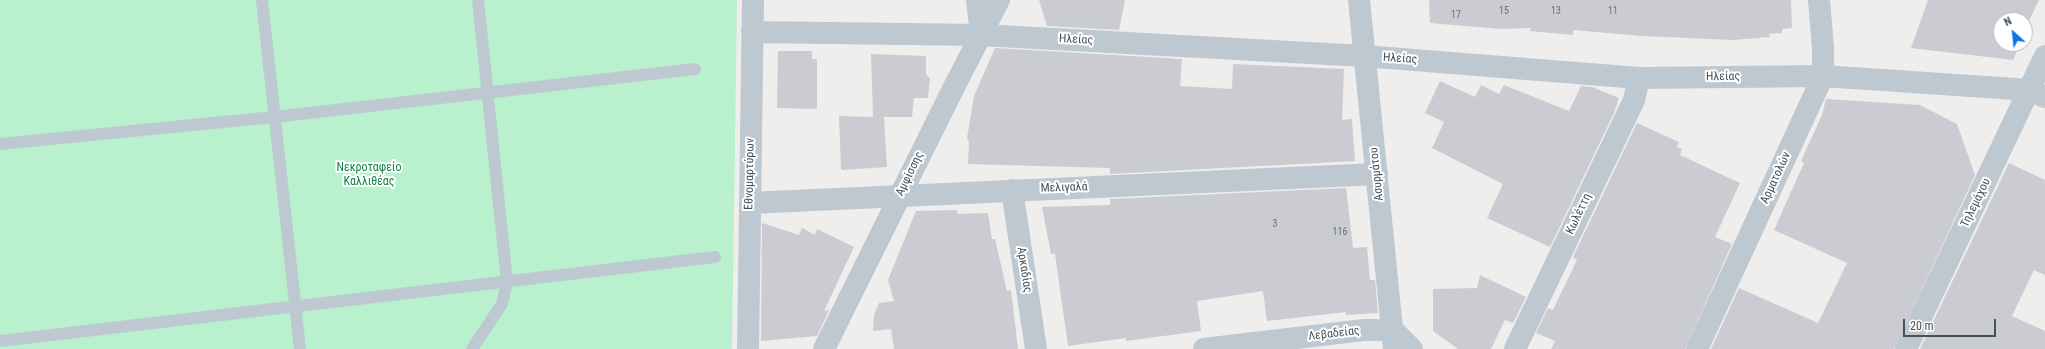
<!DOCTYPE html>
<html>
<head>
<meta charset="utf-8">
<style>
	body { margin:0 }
	#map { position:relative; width:2045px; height:349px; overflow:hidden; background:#f0eded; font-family:"Roboto Condensed",sans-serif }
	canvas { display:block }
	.north { position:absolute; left:1993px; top:12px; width:40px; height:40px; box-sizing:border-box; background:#fff; border:1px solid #b5b9bd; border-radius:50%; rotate:333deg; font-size:11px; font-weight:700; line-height:16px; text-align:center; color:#45515b }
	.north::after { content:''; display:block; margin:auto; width:14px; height:18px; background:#1372e4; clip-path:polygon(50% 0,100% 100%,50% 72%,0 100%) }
	.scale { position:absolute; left:1903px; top:319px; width:93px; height:18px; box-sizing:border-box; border:2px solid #45515b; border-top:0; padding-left:5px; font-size:12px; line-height:14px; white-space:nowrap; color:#45515b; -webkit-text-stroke:3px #fff; paint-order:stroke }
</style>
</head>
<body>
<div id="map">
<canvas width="2045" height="349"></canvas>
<div class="north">N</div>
<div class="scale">20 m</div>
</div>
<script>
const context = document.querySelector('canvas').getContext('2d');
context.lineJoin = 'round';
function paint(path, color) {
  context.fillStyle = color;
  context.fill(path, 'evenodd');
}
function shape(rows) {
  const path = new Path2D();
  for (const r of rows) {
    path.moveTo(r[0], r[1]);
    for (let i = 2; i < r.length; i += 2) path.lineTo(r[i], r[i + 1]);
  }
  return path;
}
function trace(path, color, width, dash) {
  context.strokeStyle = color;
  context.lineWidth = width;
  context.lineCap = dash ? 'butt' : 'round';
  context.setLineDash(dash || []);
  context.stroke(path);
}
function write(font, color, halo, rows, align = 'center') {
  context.font = font + ' "Roboto Condensed",sans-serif';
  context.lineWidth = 4;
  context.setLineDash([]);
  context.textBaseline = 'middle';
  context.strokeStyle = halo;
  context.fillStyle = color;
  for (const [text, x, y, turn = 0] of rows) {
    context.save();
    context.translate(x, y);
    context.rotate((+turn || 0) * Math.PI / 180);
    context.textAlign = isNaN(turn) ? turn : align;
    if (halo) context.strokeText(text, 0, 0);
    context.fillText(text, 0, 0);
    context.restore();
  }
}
const green = shape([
	[0,0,737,0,732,349,0,349]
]);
const building = shape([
	[1039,0,1125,0,1119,30,1047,26],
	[1429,0,1791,0,1792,28,1782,29,1782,33,1769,34,1770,37,1733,40,1642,36,1573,30,1573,35,1530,31,1531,28,1500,29,1430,23],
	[1928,0,2039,0,2025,29,2025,20,2001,20,2001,44,2020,44,2013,60,1911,48],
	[995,48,1182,59,1180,86,1232,89,1233,64,1344,69,1342,120,1352,119,1355,161,1110,174,1110,168,968,164,969,142,967,138,974,96],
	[778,51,812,51,812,59,817,59,817,109,777,108],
	[871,54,926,56,926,74,930,79,928,98,914,98,912,117,875,117,884,117,887,167,841,170,839,116,873,117],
	[1440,81,1475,97,1481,85,1499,94,1504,85,1569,111,1581,86,1592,87,1619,98,1614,113,1550,247,1487,218,1503,184,1432,148,1444,122,1425,113],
	[1826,99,1920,105,1957,124,1975,175,1894,349,1711,349,1739,288,1818,323,1847,263,1774,230,1804,163,1801,161,1822,115],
	[1637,123,1679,142,1677,147,1682,149,1680,155,1740,183,1715,237,1732,244,1685,349,1551,349,1555,341,1536,333,1548,308,1553,310,1577,260,1573,257],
	[2009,163,2045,180,2045,275,2034,270,2012,316,2045,331,2045,349,1920,349],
	[1346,188,1353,248,1367,247,1370,280,1375,280,1378,313,1346,315,1346,312,1267,321,1263,291,1197,301,1201,331,1126,341,1126,338,1068,346,1055,254,1051,254,1042,207,1110,205,1110,199],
	[957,210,958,214,988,213,992,239,995,239,1007,291,1011,290,1018,349,894,349,891,329,873,331,874,315,879,303,894,301,888,280,913,218,916,211],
	[762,223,799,235,802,228,815,235,817,229,854,247,824,311,829,310,817,336,761,341],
	[1480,275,1526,297,1513,323,1505,320,1491,349,1458,349,1433,331,1433,289,1477,288]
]);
const service = shape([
	[262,0,300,349],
	[0,144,274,117,695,69],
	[0,341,715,257],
	[472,349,502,304,507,282,478,0]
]);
const minor = shape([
	[977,0,981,35],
	[752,32,981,35,1364,56,1639,78,1823,76,2030,90,2045,97],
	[1012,190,1036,349],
	[750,203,1377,174],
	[748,349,753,0],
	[1204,349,1364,330,1393,330,1412,349],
	[1515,349,1634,100,1639,78],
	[1697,349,1823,76,1823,48,1819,0],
	[1906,349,2045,56]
]);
const tertiary = shape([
	[1359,0,1394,349],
	[824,349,954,87,999,0]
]);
const numberNames = [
	["15",1504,11],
	["13",1556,11],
	["11",1613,11],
	["17",1456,15],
	["3",1275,224],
	["116",1340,232]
];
const streetNames = [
	["Ηλείας",1076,40,3],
	["Ηλείας",1400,59,4],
	["Ηλείας",1723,77,-1],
	["Εθνομαρτύρων",750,174,-89],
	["Αμφίσσης",910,174,-64],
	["Ασυρμάτου",1377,174,-96],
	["Αρματολών",1776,178,-65],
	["Μελιγαλά",1064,188,-2],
	["Τηλεμάχου",1976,203,-64],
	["Κωλέττη",1579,214,-65],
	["Αρκαδίας",1024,270,81],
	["Λεβαδείας",1334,334,-7]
];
const parkNames = [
	["Νεκροταφείο",369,168],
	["Καλλιθέας",369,182]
];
paint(green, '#b9f0cd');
paint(building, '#caccd2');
trace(service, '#bdc8d0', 12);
trace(minor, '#bdc8d0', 22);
trace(tertiary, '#bdc8d0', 22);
write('10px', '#667079', null, numberNames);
write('12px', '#45515b', '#fff', streetNames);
write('12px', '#137f47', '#fff', parkNames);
</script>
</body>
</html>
